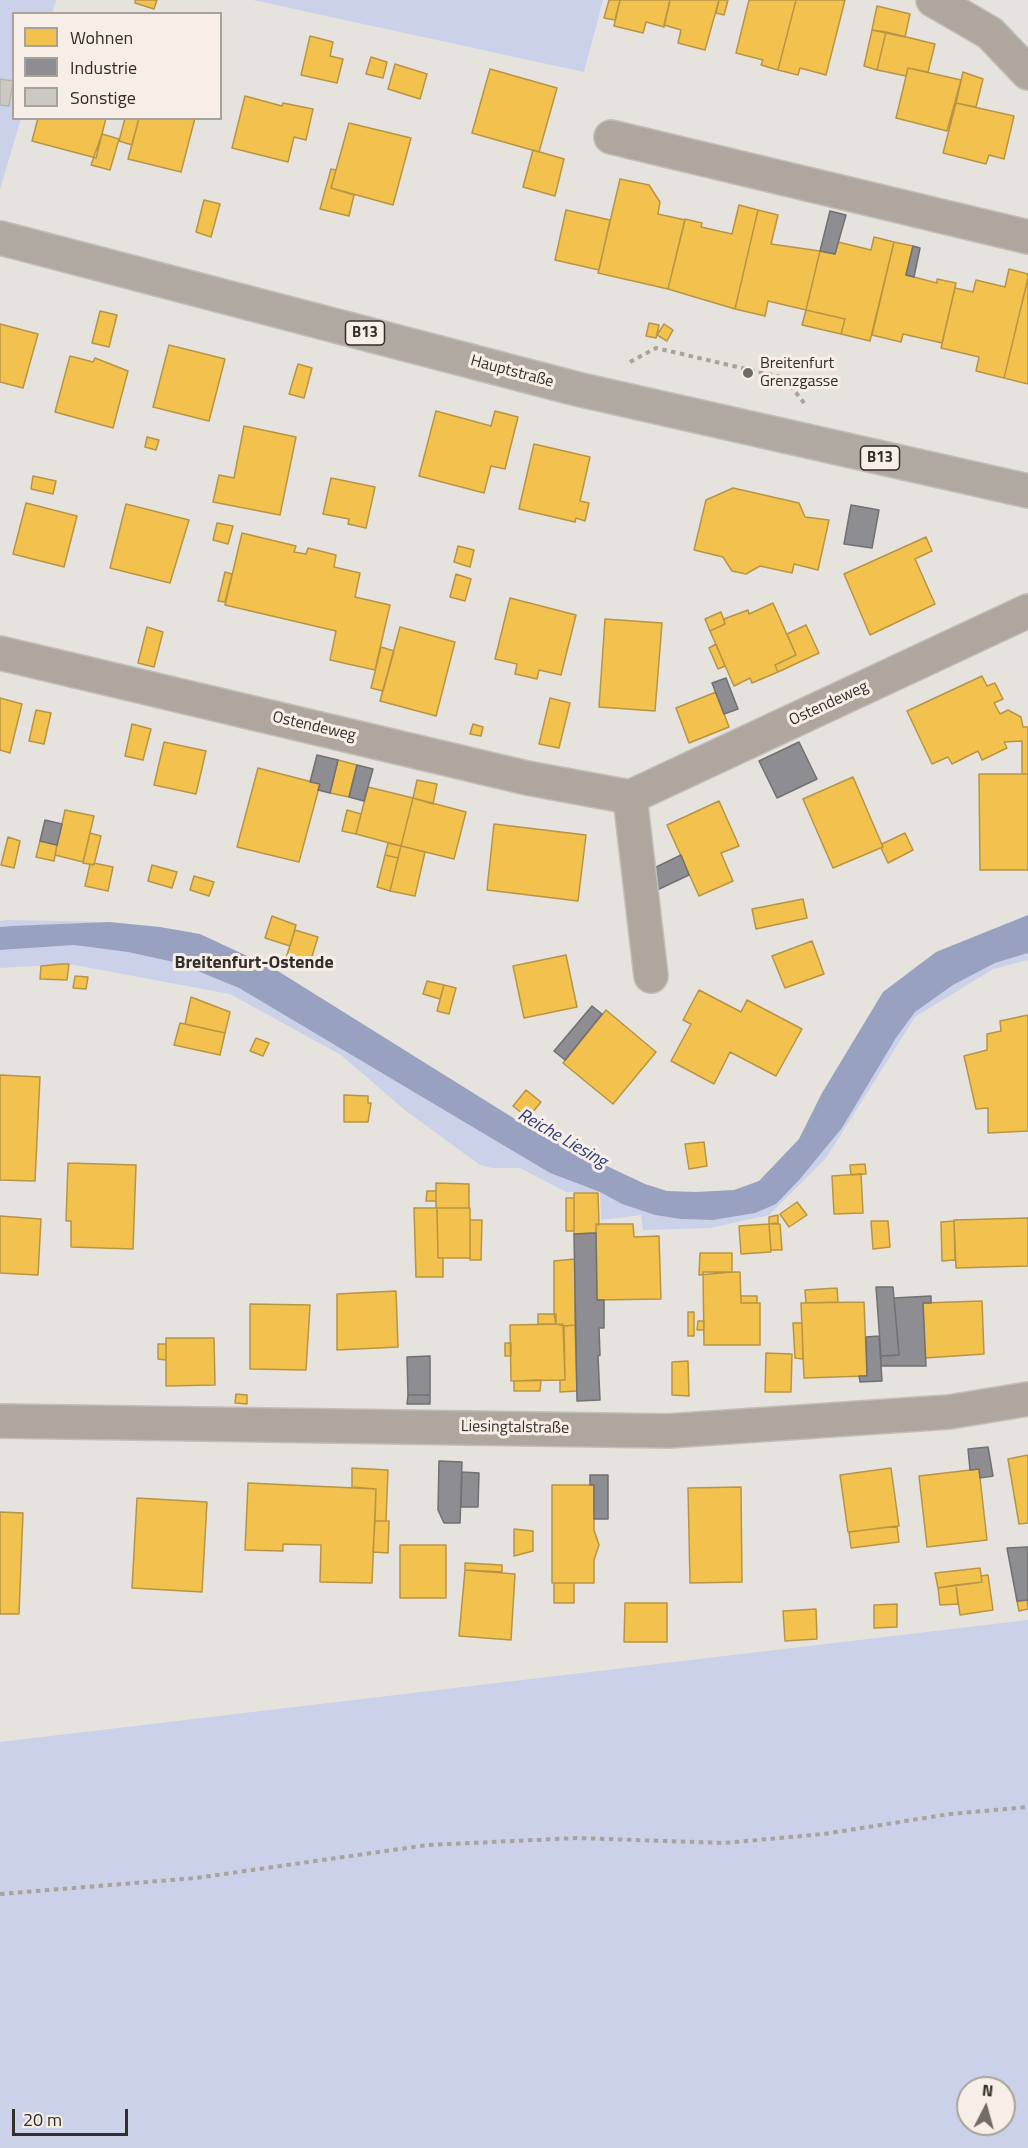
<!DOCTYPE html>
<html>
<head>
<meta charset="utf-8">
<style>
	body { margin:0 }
	#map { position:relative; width:1028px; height:2148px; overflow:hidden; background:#e6e2dd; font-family:"Titillium Web",sans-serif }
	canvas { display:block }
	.legend { position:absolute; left:12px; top:12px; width:210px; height:108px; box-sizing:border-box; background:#f7efe7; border:2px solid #a8a29c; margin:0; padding:8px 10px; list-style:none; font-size:18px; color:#312e2b }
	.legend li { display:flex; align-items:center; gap:12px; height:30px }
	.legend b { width:30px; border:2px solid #a8a29c }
	.north { position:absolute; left:956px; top:2076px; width:60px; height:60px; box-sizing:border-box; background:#f7efe7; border:2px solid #a8a29c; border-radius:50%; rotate:6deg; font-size:16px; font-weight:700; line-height:24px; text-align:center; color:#312e2b }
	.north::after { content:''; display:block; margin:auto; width:21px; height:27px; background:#706d69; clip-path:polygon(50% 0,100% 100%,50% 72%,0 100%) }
	.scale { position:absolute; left:12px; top:2109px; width:116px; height:27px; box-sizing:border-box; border:3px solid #312e2b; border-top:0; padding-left:8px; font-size:18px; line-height:21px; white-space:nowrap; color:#312e2b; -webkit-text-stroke:4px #f7efe7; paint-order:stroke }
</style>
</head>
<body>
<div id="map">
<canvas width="1028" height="2148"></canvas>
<ul class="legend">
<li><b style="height:16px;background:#f2c14e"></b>Wohnen</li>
<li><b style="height:16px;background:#8d8d92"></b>Industrie</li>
<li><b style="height:16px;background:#ccc9c5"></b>Sonstige</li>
</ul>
<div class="north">N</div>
<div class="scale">20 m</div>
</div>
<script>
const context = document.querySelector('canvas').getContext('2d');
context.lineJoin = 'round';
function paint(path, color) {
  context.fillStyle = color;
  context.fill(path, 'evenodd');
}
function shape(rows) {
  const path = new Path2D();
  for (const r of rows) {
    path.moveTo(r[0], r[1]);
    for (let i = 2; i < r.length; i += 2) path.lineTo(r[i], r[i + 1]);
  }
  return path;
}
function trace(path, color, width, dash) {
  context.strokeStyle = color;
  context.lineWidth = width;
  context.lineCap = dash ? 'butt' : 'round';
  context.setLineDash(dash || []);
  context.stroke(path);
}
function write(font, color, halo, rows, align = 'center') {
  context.font = font + ' "Titillium Web",sans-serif';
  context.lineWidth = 6;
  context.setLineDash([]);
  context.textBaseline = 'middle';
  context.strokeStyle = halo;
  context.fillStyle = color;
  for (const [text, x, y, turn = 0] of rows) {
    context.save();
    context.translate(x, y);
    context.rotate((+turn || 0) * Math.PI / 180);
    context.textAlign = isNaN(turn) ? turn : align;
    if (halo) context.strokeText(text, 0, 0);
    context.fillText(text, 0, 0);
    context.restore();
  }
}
const green = shape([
	[0,0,56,0,52,13,14,14,14,118,21,119,0,189],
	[253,0,603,0,584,72],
	[7,920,109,922,0,927,0,921],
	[74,945,128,952,178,963,239,988,550,1173,600,1192,622,1204,655,1215,680,1219,713,1220,755,1213,800,1179,842,1128,896,1038,915,1012,953,985,995,963,1028,953,1028,960,993,969,915,1017,826,1158,769,1215,710,1228,643,1230,641,1215,601,1220,600,1192,566,1192,520,1168,492,1168,480,1165,406,1111,341,1055,230,994,69,964,0,968,0,950],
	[1028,1620,1028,2148,0,2148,0,1742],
	[968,2088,1004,2088,1004,2124,968,2124]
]);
const water = shape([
	[1028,915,1028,953,995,963,953,985,915,1012,896,1038,842,1128,800,1179,776,1204,755,1213,713,1220,680,1219,655,1215,622,1204,600,1192,550,1173,239,988,178,963,128,952,74,945,0,950,0,927,12,926,109,922,160,927,200,934,273,968,539,1134,645,1184,667,1191,696,1192,734,1190,759,1181,799,1139,822,1093,883,992,936,952]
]);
const homes = shape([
	[135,0,157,0,154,9,135,3,135,0],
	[609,0,620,0,615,20,604,18,609,0],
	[620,0,670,0,664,27,646,22,643,33,614,26,620,0],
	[670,0,719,0,705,50,678,43,681,30,664,25,670,0],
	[719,0,728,0,724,15,716,13,719,0],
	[749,0,796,0,778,70,761,65,763,60,736,53,749,0],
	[796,0,845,0,826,75,800,68,798,75,778,70,796,0],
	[877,6,910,14,905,37,872,30,877,6],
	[872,30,886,32,877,70,864,66,872,30],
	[886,32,935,44,928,72,908,68,906,76,877,70,886,32],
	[310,36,333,42,330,56,343,59,337,83,301,75,310,36],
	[371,57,387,62,383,78,366,74,371,57],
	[395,64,427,74,420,99,388,89,395,64],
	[908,68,961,80,947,131,896,118,908,68],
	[490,69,557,88,539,152,472,133,490,69],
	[963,72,983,79,976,107,956,103,963,72],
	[245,96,282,106,283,103,313,109,306,140,294,137,288,162,232,148,245,96],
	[956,103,1014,116,1004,159,989,155,986,164,943,153,956,103],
	[38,118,106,118,96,158,32,141,38,118],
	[125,118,139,118,132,145,119,141,125,118],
	[139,118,195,118,181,172,128,159,139,118],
	[349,123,411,138,393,205,331,188,349,123],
	[102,134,119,139,110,170,91,165,102,134],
	[533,150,564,159,555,196,523,187,533,150],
	[331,169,336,170,331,188,354,195,349,216,320,209,331,169],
	[620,179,649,185,660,202,658,214,685,220,668,289,598,273,620,179],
	[204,200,220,204,211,237,196,232,204,200],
	[739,205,758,210,735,309,668,289,685,219,702,223,701,227,732,234,739,205],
	[566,210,610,220,599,270,555,260,566,210],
	[758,210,778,215,771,244,820,251,806,310,768,301,765,316,735,309,758,210],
	[874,237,894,242,870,341,841,334,845,319,806,310,820,251,835,254,838,242,871,250,874,237],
	[894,242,913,246,906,275,937,283,937,279,956,283,942,343,903,334,901,342,872,335,894,242],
	[1009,269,1028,274,1028,278,1004,378,976,371,979,357,941,348,955,288,973,292,976,280,1005,287,1009,269],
	[1028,278,1028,384,1004,378,1028,278],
	[806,310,845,319,841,334,802,325,806,310],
	[100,311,117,315,109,347,92,343,100,311],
	[649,323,659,325,656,338,646,336,649,323],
	[0,324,38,334,23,388,0,382,0,324],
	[664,324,673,330,667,341,657,335,664,324],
	[169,345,225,359,209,421,153,407,169,345],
	[70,356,93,362,95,358,128,371,113,428,55,412,70,356],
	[298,364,312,368,304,398,289,394,298,364],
	[436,411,491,426,495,411,518,417,505,469,491,466,484,493,419,476,436,411],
	[244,426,296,437,280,515,213,502,219,475,234,478,244,426],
	[147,437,159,440,156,450,145,447,147,437],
	[534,444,590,457,580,501,589,503,585,521,576,518,575,522,519,509,534,444],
	[33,476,56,481,53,494,31,489,33,476],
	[331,478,375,487,366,528,348,524,349,519,323,514,331,478],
	[733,488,799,503,805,517,829,520,818,570,794,564,792,573,760,566,746,574,732,571,723,557,694,550,706,500,733,488],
	[26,503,77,516,64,567,13,554,26,503],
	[126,504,189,520,170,583,110,568,126,504],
	[217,523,233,526,228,544,213,540,217,523],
	[242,533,296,546,294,552,306,554,308,548,336,555,334,567,360,573,355,597,390,605,375,670,330,660,336,631,225,605,242,533],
	[926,537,932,551,915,559,935,604,870,635,844,574,926,537],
	[458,546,474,550,470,567,454,562,458,546],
	[225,572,232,574,225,602,218,601,225,572],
	[456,574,471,579,465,601,450,597,456,574],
	[510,598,576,615,561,675,539,670,537,679,515,674,517,664,495,659,510,598],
	[773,603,796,655,775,665,778,672,752,683,750,678,734,686,710,631,725,624,724,619,748,610,749,614,773,603],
	[721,612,725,624,710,631,705,619,721,612],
	[605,619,662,623,655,711,599,707,605,619],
	[806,625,819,653,778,672,775,665,796,655,787,634,806,625],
	[147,627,163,632,154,667,138,663,147,627],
	[400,627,455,642,436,716,380,701,400,627],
	[716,644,725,666,718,669,709,648,716,644],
	[381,647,394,651,383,691,371,688,381,647],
	[982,676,987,686,995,683,1003,699,994,703,1000,714,1008,710,1021,717,1023,727,1028,727,1028,774,1022,774,1022,741,1004,742,1007,748,982,760,978,751,952,764,948,757,932,764,907,711,982,676],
	[716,692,729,727,689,743,676,708,716,692],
	[0,698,22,704,10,753,0,750,0,698],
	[550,698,570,703,559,748,539,744,550,698],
	[36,710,51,713,44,744,29,741,36,710],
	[132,724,151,729,143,760,125,756,132,724],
	[473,724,483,727,481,736,470,734,473,724],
	[164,742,206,751,196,794,154,785,164,742],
	[338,760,357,765,349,797,330,793,338,760],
	[258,768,320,784,299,862,237,847,258,768],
	[979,774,1028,774,1028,870,980,870,979,774],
	[853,777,883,847,833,868,803,799,853,777],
	[417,780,437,784,433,804,413,798,417,780],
	[368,787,413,798,401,846,356,834,368,787],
	[413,798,466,812,454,859,401,846,413,798],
	[719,801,739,846,721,853,733,881,699,896,667,825,719,801],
	[65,810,94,816,83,862,55,855,65,810],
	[347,810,361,814,356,834,342,831,347,810],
	[494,824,586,835,578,901,487,890,494,824],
	[90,833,101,836,94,865,83,863,90,833],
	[905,833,913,850,888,863,881,848,883,847,882,844,905,833],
	[8,837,20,841,14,868,1,865,8,837],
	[40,841,57,845,54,861,36,857,40,841],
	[388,843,401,846,398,858,385,855,388,843],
	[401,846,425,852,415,896,390,891,401,846],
	[385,855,398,858,390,891,377,887,385,855],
	[94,863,113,867,108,891,85,886,90,864,94,865,94,863],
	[152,865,177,872,172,888,148,881,152,865],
	[194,876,214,882,209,896,190,890,194,876],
	[803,899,807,918,756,929,752,909,803,899],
	[272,916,296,925,290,946,265,938,272,916],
	[295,930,318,937,308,969,285,961,295,930],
	[812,941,824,974,785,988,772,956,812,941],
	[566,955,577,1007,524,1018,513,966,566,955],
	[61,964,69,964,67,980,40,979,41,966,61,964],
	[75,976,88,977,86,989,73,988,75,976],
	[427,981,444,985,440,999,423,994,427,981],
	[444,985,456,988,449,1014,437,1011,444,985],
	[699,990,741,1012,747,1000,802,1029,776,1076,730,1052,714,1084,671,1061,691,1024,683,1020,699,990],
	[191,997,230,1012,225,1033,185,1024,191,997],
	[606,1010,656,1052,613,1104,563,1063,606,1010],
	[1028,1015,1028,1131,988,1133,988,1108,976,1109,964,1056,987,1050,987,1034,1001,1031,1000,1021,1028,1015],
	[180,1023,225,1033,220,1055,174,1045,180,1023],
	[256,1038,269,1043,263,1056,250,1051,256,1038],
	[0,1075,40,1077,35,1181,0,1180,0,1075],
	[526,1090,541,1102,528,1118,513,1106,526,1090],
	[344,1095,368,1096,368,1103,371,1103,368,1122,344,1122,344,1095],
	[704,1142,707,1166,689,1169,685,1144,704,1142],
	[68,1163,136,1165,133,1249,71,1247,71,1221,66,1221,68,1163],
	[865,1164,866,1174,851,1175,850,1165,865,1164],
	[861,1174,863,1213,834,1214,832,1176,861,1174],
	[436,1183,469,1184,469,1208,436,1208,436,1183],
	[427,1191,436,1191,436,1201,426,1201,427,1191],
	[574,1193,598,1193,599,1225,596,1224,596,1233,574,1234,574,1193],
	[566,1198,574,1198,574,1231,566,1231,566,1198],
	[797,1202,807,1215,789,1227,780,1214,797,1202],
	[414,1208,437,1208,438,1258,443,1258,443,1277,416,1277,414,1208],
	[437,1208,470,1208,470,1258,438,1258,437,1208],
	[778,1215,778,1223,769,1224,769,1217,778,1215],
	[0,1216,41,1219,38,1275,0,1273,0,1216],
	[1028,1218,1028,1266,956,1268,954,1220,1028,1218],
	[470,1220,482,1220,481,1260,470,1260,470,1220],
	[871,1221,888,1221,890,1247,873,1249,871,1221],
	[954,1221,955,1260,942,1261,941,1222,954,1221],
	[596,1224,633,1224,634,1237,659,1236,661,1299,597,1300,596,1224],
	[769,1224,780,1224,782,1250,771,1250,769,1224],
	[769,1224,771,1252,741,1254,739,1226,769,1224],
	[700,1253,732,1253,732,1272,699,1275,700,1253],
	[575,1259,575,1325,564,1326,556,1324,554,1314,554,1261,575,1259],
	[703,1272,740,1272,741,1303,760,1303,760,1345,704,1345,703,1272],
	[837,1288,838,1302,806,1303,805,1290,837,1288],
	[396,1291,398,1347,337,1350,337,1294,396,1291],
	[741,1296,757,1296,757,1303,741,1303,741,1296],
	[982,1301,984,1354,925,1358,923,1303,982,1301],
	[864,1302,867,1376,804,1378,801,1303,864,1302],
	[250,1304,310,1305,306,1370,250,1369,250,1304],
	[688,1312,694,1312,694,1336,688,1336,688,1312],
	[538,1314,556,1314,556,1324,538,1324,538,1314],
	[698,1321,704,1321,704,1330,697,1330,698,1321],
	[793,1323,802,1323,803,1359,795,1358,793,1323],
	[563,1324,565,1380,511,1381,510,1325,563,1324],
	[575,1325,577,1391,560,1392,560,1380,565,1380,564,1326,575,1325],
	[166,1338,214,1338,215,1385,166,1386,166,1338],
	[505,1343,511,1343,511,1356,505,1356,505,1343],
	[158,1344,166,1344,166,1360,158,1359,158,1344],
	[766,1353,792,1354,791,1392,765,1392,766,1353],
	[688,1361,689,1396,672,1395,672,1362,688,1361],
	[541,1380,540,1391,514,1391,514,1381,541,1380],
	[236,1394,247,1395,247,1404,235,1403,236,1394],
	[1028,1455,1028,1523,1019,1524,1008,1459,1028,1455],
	[352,1468,388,1470,386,1521,375,1521,376,1489,352,1487,352,1468],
	[891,1468,899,1526,848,1532,840,1475,891,1468],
	[979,1469,987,1540,927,1547,919,1476,979,1469],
	[248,1483,376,1489,372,1583,320,1582,321,1545,283,1544,283,1551,245,1550,248,1483],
	[552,1485,594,1485,594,1530,599,1545,594,1560,594,1583,552,1583,552,1485],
	[741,1487,742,1582,690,1583,688,1488,741,1487],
	[137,1498,207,1502,202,1592,132,1588,137,1498],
	[0,1512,23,1513,19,1614,0,1614,0,1512],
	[375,1521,389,1521,388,1553,373,1552,375,1521],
	[897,1526,899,1542,851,1548,849,1532,897,1526],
	[514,1529,533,1531,533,1551,514,1556,514,1529],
	[400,1545,446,1545,446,1598,400,1598,400,1545],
	[465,1563,502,1565,502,1572,465,1570,465,1563],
	[980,1568,982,1582,938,1588,935,1573,980,1568],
	[465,1570,515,1574,511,1640,459,1636,465,1570],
	[988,1575,993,1610,960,1615,956,1585,982,1582,981,1576,988,1575],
	[554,1583,574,1583,574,1603,554,1603,554,1583],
	[956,1585,958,1604,940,1605,938,1588,956,1585],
	[1027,1600,1028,1609,1019,1611,1017,1601,1027,1600],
	[625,1603,667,1603,667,1642,624,1642,625,1603],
	[897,1604,897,1627,874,1628,874,1605,897,1604],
	[816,1609,817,1639,785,1641,783,1611,816,1609]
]);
const industry = shape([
	[830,211,846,215,835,254,820,251,830,211],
	[913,246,920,248,914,277,906,275,913,246],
	[851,505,879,510,872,548,844,544,851,505],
	[726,678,738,709,724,714,712,683,726,678],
	[799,742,817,779,777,798,759,761,799,742],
	[317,755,338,760,330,793,318,790,320,784,310,782,317,755],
	[357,765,373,769,364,801,349,797,357,765],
	[45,820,62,824,57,845,40,841,45,820],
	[681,855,689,875,657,890,648,871,681,855],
	[592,1006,602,1014,565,1060,554,1051,592,1006],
	[596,1233,597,1300,604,1300,604,1328,599,1328,600,1355,598,1356,600,1400,577,1401,574,1234,596,1233],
	[876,1287,893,1287,899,1355,881,1356,876,1287],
	[931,1296,931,1303,923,1303,926,1366,881,1366,881,1356,899,1355,894,1298,931,1296],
	[879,1336,882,1381,860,1382,859,1376,867,1376,866,1337,879,1336],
	[430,1356,430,1395,408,1395,407,1357,430,1356],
	[408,1395,430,1395,430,1404,407,1404,408,1395],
	[988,1447,993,1476,980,1478,979,1469,970,1470,968,1449,988,1447],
	[439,1461,462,1462,460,1523,444,1523,438,1510,439,1461],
	[462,1472,479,1473,478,1507,461,1507,462,1472],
	[590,1475,608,1475,608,1519,594,1519,594,1485,590,1485,590,1475],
	[1028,1547,1028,1600,1017,1601,1007,1548,1028,1547]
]);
const building = shape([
	[0,79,13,81,9,106,0,105,0,79]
]);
const path = shape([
	[630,362,656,348,785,378,804,403],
	[0,1894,196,1878,428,1845,577,1838,724,1843,824,1834,950,1814,1028,1807]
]);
const minor = shape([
	[933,0,990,33,1028,73],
	[611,137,1028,237],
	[0,653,527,778,630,797,1028,611],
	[630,797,651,976],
	[0,1421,668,1431,949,1412,1028,1399]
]);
const primary = shape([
	[0,238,577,389,1028,491]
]);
const markers = [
	[748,373,6,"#706d69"]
];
const shields = [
	[365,333,39],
	[880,458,39]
];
const shieldNames = [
	["B13",365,333],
	["B13",880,458]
];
const poiNames = [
	["Breitenfurt",760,364],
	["Grenzgasse",760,382]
];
const streetNames = [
	["Hauptstraße",512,372,15],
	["Ostendeweg",829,704,-25],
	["Ostendeweg",314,727,13],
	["Liesingtalstraße",515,1428,1]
];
const neighbourhoodNames = [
	["Breitenfurt-Ostende",254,964]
];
const waterNames = [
	["Reiche Liesing",562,1139,30]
];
paint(green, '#cad1e9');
paint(water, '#98a1c0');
paint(homes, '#f2c14e');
trace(homes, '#b89544', 1.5);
paint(industry, '#8d8d92');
trace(industry, '#717073', 1.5);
paint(building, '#ccc9c5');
trace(building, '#b6b3af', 1.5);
trace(minor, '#c1beba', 36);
trace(primary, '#c1beba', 36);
trace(path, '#aaa39c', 4, [4.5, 4.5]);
trace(minor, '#afa69d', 33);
trace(primary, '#b0a9a1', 33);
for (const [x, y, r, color] of markers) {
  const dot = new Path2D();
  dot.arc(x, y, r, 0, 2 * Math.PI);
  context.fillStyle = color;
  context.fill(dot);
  trace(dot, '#f7efe7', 2);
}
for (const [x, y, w] of shields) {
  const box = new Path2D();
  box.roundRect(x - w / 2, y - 12, w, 24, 4.5);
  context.fillStyle = '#f7efe7';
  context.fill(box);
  trace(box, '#312e2b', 1.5);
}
write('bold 15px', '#312e2b', null, shieldNames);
write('16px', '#312e2b', '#f7efe7', poiNames, 'left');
write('16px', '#312e2b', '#f7efe7', streetNames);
write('bold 18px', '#312e2b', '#f7efe7', neighbourhoodNames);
write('italic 18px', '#2f3e7b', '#f7efe7', waterNames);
</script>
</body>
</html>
